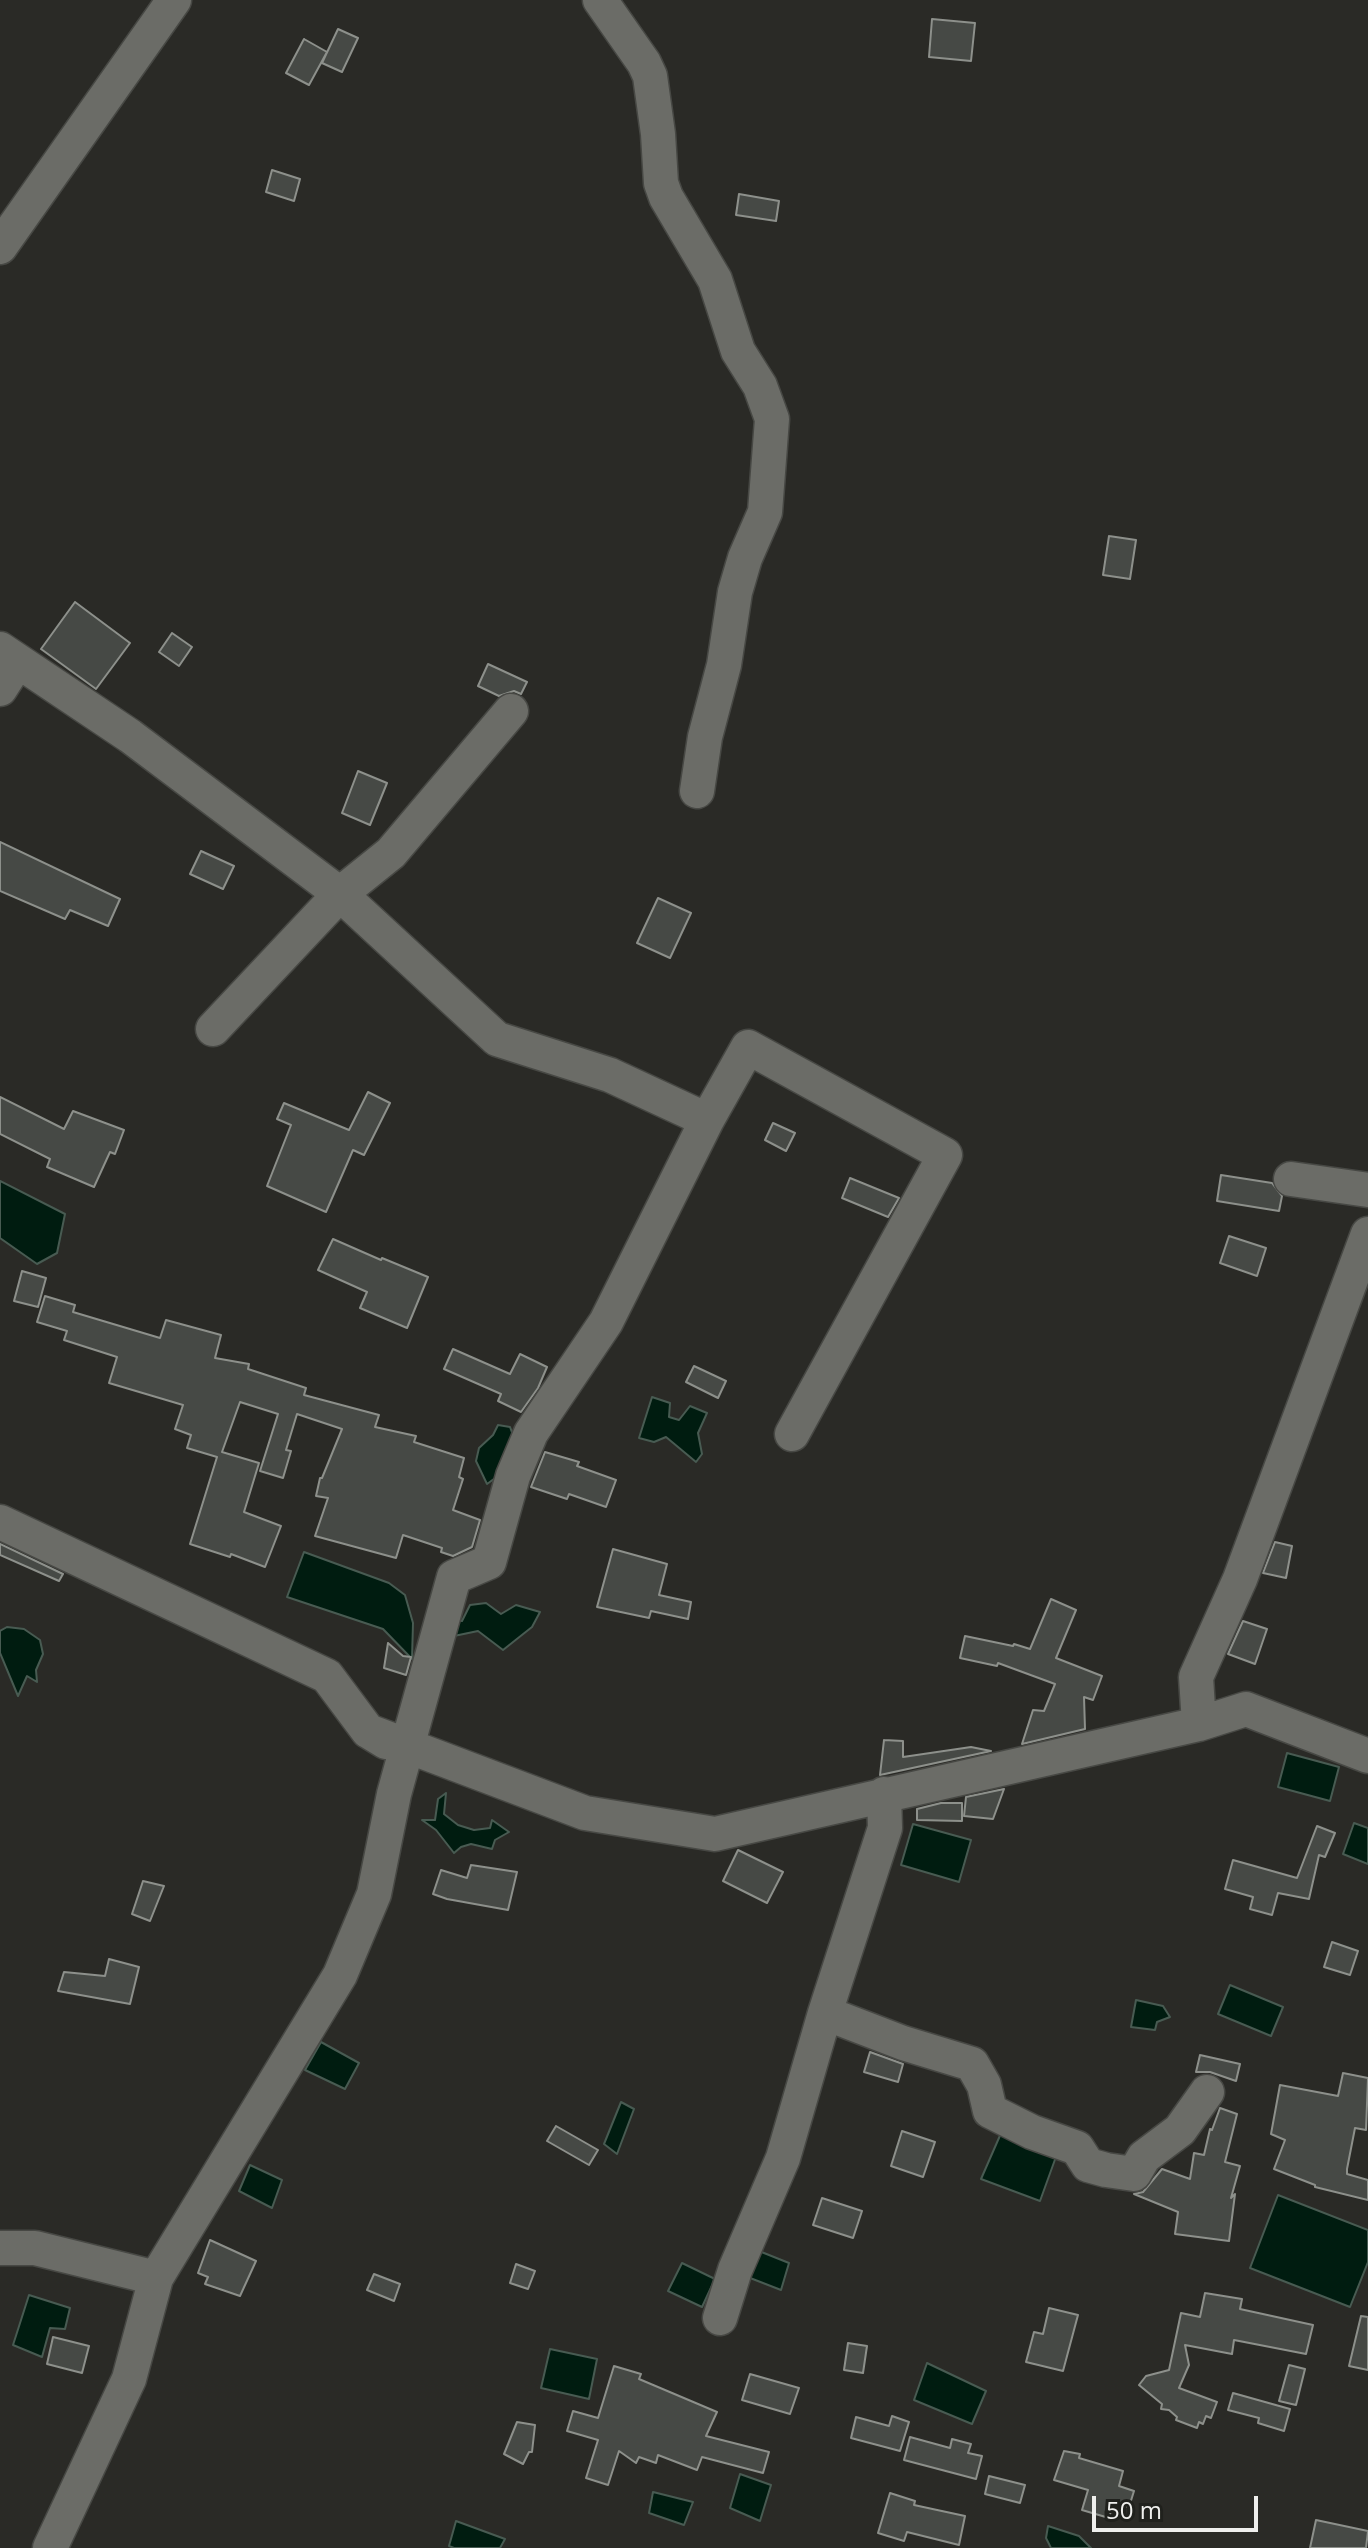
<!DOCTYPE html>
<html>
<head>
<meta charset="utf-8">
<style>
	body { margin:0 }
	#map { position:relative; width:1368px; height:2548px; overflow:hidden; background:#2a2a26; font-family:"Open Sans",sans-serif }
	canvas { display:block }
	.scale { position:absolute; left:1092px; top:2496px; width:166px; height:36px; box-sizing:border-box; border:4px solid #efefed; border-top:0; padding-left:10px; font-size:24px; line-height:28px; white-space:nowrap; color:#efefed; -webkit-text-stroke:6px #20211d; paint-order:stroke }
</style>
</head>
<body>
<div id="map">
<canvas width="1368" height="2548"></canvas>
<div class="scale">50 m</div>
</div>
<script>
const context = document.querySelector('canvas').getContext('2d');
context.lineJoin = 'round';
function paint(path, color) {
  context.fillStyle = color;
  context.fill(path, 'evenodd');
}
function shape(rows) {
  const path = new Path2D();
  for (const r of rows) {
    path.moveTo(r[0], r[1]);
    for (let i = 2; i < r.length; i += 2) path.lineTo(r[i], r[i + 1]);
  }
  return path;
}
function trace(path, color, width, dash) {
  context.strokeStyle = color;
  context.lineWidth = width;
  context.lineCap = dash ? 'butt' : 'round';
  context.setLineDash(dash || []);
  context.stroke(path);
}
const water = shape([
	[0,1181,65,1214,57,1253,37,1264,0,1238,0,1181],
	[652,1397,670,1403,669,1417,679,1420,690,1406,707,1413,698,1433,702,1454,696,1462,666,1437,654,1442,639,1438,652,1397],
	[498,1425,510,1427,516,1443,498,1476,487,1484,476,1461,479,1448,493,1435,498,1425],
	[304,1552,389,1583,405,1595,413,1623,412,1659,383,1629,287,1597,304,1552],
	[486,1603,501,1614,516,1605,540,1612,532,1627,503,1650,478,1631,454,1636,457,1619,462,1621,470,1605,486,1603],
	[7,1627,24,1629,40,1640,43,1654,36,1670,37,1682,27,1676,18,1696,0,1653,0,1631,7,1627],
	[1287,1753,1339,1767,1330,1801,1278,1787,1287,1753],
	[446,1793,444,1814,458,1825,474,1830,490,1828,492,1820,509,1832,495,1840,492,1849,471,1844,461,1847,454,1853,436,1830,422,1820,435,1820,438,1799,446,1793],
	[1354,1823,1368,1828,1368,1864,1343,1854,1354,1823],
	[913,1824,971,1840,959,1882,901,1865,913,1824],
	[1230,1985,1283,2007,1271,2036,1218,2014,1230,1985],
	[1136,2000,1163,2006,1170,2017,1157,2022,1155,2030,1131,2027,1136,2000],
	[321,2042,359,2063,345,2089,305,2070,321,2042],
	[621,2102,634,2109,617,2154,604,2144,621,2102],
	[1002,2131,1057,2154,1040,2201,981,2179,1002,2131],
	[250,2165,282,2180,272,2208,239,2191,250,2165],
	[1278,2195,1368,2230,1368,2262,1350,2307,1250,2268,1278,2195],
	[754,2249,789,2263,781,2290,745,2276,754,2249],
	[682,2263,715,2279,702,2307,668,2291,682,2263],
	[29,2295,70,2308,65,2329,50,2328,42,2357,13,2345,29,2295],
	[550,2349,597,2359,589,2399,541,2388,550,2349],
	[927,2363,986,2391,972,2424,914,2400,927,2363],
	[740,2474,771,2485,760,2521,730,2508,740,2474],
	[653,2492,693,2502,684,2525,649,2513,653,2492],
	[456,2521,505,2539,500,2548,454,2548,449,2546,456,2521],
	[1048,2526,1079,2536,1091,2548,1051,2548,1046,2538,1048,2526]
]);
const building = shape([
	[932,19,975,23,971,61,929,57,932,19],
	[338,29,358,38,342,72,322,63,338,29],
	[304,39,327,52,309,85,286,73,304,39],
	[272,170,300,179,294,201,266,192,272,170],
	[739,194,779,201,776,221,736,215,739,194],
	[1109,536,1136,540,1130,579,1103,575,1109,536],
	[75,602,130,643,96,689,41,649,75,602],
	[172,633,192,647,179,666,159,652,172,633],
	[488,664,527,682,521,694,514,691,499,696,478,686,488,664],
	[358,771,387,783,370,825,342,813,358,771],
	[0,842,120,899,108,926,70,910,65,919,0,891,0,842],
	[201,851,234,866,223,889,190,874,201,851],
	[658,898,691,913,670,958,637,943,658,898],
	[368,1092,390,1103,364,1155,353,1150,326,1212,267,1186,291,1125,277,1119,284,1103,349,1130,368,1092],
	[0,1097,64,1129,73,1111,124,1130,115,1154,110,1152,94,1187,47,1167,50,1159,0,1134,0,1097],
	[773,1123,795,1133,786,1151,765,1140,773,1123],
	[1221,1175,1272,1183,1282,1196,1279,1211,1217,1201,1221,1175],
	[850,1178,899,1198,888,1217,842,1198,850,1178],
	[1229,1236,1266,1248,1257,1276,1220,1263,1229,1236],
	[333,1239,381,1260,382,1258,428,1277,407,1328,360,1308,367,1292,318,1270,333,1239],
	[22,1271,46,1278,38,1307,14,1301,22,1271],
	[45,1296,75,1305,73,1312,160,1338,166,1320,221,1335,215,1358,249,1364,248,1369,306,1388,304,1395,379,1415,375,1427,416,1436,414,1442,464,1458,459,1477,463,1479,453,1510,480,1520,472,1547,453,1556,441,1552,442,1548,403,1535,396,1558,315,1536,328,1498,316,1496,320,1478,322,1478,342,1429,297,1414,286,1450,291,1451,283,1478,260,1471,278,1414,240,1402,222,1452,259,1463,244,1512,281,1526,265,1567,231,1554,230,1557,190,1544,217,1457,187,1448,191,1435,175,1429,183,1405,109,1383,117,1357,64,1340,67,1331,37,1322,45,1296],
	[453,1349,510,1374,520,1354,547,1367,538,1388,521,1412,498,1401,501,1394,444,1369,453,1349],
	[694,1366,726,1381,718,1398,686,1382,694,1366],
	[545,1452,579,1462,577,1466,616,1480,606,1507,569,1494,567,1499,531,1487,545,1452],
	[1275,1542,1292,1546,1286,1578,1263,1573,1275,1542],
	[0,1544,63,1574,59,1581,0,1555,0,1544],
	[613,1549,667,1564,659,1595,691,1602,688,1619,651,1611,649,1618,597,1607,613,1549],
	[1051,1599,1076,1610,1056,1658,1102,1676,1093,1700,1084,1697,1085,1729,1022,1744,1033,1710,1044,1711,1055,1684,998,1663,997,1666,960,1658,965,1636,1013,1646,1014,1644,1030,1649,1051,1599],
	[1243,1621,1267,1629,1255,1664,1228,1654,1243,1621],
	[388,1643,403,1656,411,1657,406,1675,384,1668,388,1643],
	[884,1740,903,1741,903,1757,971,1747,991,1751,880,1775,884,1740],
	[1004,1789,993,1819,964,1816,966,1797,1004,1789],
	[941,1803,962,1803,962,1821,917,1820,917,1809,941,1803],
	[1317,1826,1335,1833,1325,1857,1319,1855,1309,1899,1278,1893,1272,1915,1250,1909,1253,1897,1225,1889,1233,1860,1297,1878,1317,1826],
	[738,1850,783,1872,767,1903,723,1881,738,1850],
	[471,1865,517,1872,508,1910,447,1899,433,1894,441,1870,467,1878,471,1865],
	[143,1881,164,1886,150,1921,132,1914,143,1881],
	[1332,1942,1358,1951,1350,1975,1324,1967,1332,1942],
	[109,1959,139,1967,130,2004,58,1991,64,1972,105,1976,109,1959],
	[870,2052,903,2064,898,2082,864,2072,870,2052],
	[1200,2055,1240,2064,1236,2081,1210,2072,1196,2072,1200,2055],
	[1343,2073,1368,2078,1366,2130,1355,2128,1347,2169,1347,2174,1368,2180,1368,2200,1315,2187,1315,2185,1274,2169,1285,2140,1271,2134,1280,2085,1338,2096,1343,2073],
	[1220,2108,1237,2114,1225,2162,1240,2166,1231,2198,1235,2194,1229,2241,1175,2234,1178,2212,1134,2194,1143,2192,1162,2169,1190,2179,1194,2153,1204,2155,1210,2129,1212,2130,1220,2108],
	[556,2126,598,2150,589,2165,547,2141,556,2126],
	[902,2131,935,2142,923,2177,891,2166,902,2131],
	[822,2198,862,2211,853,2238,813,2225,822,2198],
	[210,2240,256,2261,240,2296,205,2284,208,2277,198,2273,210,2240],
	[516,2264,535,2271,528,2289,510,2283,516,2264],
	[374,2274,400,2284,394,2301,367,2290,374,2274],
	[1205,2293,1242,2299,1240,2309,1313,2325,1306,2354,1234,2340,1232,2354,1185,2345,1189,2365,1179,2388,1217,2402,1211,2418,1206,2416,1203,2424,1199,2422,1197,2428,1176,2420,1177,2417,1169,2410,1161,2409,1162,2404,1139,2385,1146,2376,1169,2370,1181,2313,1200,2317,1205,2293],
	[1049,2308,1078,2315,1063,2371,1026,2362,1034,2332,1043,2334,1049,2308],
	[1361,2316,1368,2317,1368,2370,1349,2366,1361,2316],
	[53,2337,89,2346,82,2373,47,2364,53,2337],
	[848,2343,867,2346,863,2373,844,2370,848,2343],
	[1289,2365,1305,2369,1296,2405,1279,2401,1289,2365],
	[614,2366,641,2374,639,2379,717,2412,706,2436,769,2452,763,2473,702,2457,697,2470,658,2455,656,2463,639,2457,636,2463,619,2451,608,2485,586,2478,598,2440,567,2431,573,2411,598,2418,614,2366],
	[750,2374,799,2388,790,2414,742,2400,750,2374],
	[1233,2393,1290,2409,1284,2431,1258,2423,1259,2418,1228,2410,1233,2393],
	[892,2416,909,2422,900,2451,851,2438,856,2417,889,2426,892,2416],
	[517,2422,535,2425,532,2452,529,2452,523,2464,504,2454,517,2422],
	[910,2437,950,2448,952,2439,971,2444,968,2453,982,2456,976,2479,904,2460,910,2437],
	[1064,2451,1080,2454,1079,2458,1123,2471,1119,2486,1134,2491,1129,2507,1113,2503,1109,2518,1082,2510,1088,2490,1054,2480,1064,2451],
	[989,2476,1025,2485,1020,2503,985,2494,989,2476],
	[890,2493,915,2501,914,2505,965,2516,959,2545,907,2532,904,2541,878,2533,890,2493],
	[1316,2520,1368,2531,1366,2548,1310,2548,1316,2520]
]);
const minor = shape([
	[600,0,644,63,650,76,658,134,661,183,666,197,715,280,738,351,760,386,772,419,765,512,745,558,735,592,724,665,705,737,697,791],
	[0,247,174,0],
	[0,649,130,736,340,894,497,1039,610,1075,707,1120,606,1322,531,1433,513,1476,489,1562,454,1577,394,1794,374,1894,340,1975,156,2278],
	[0,689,18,661],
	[213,1029,340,894,391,853,511,711],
	[707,1120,748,1047,945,1155,792,1434],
	[1291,1179,1368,1190],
	[0,1522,327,1676,368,1731,386,1742],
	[1199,1724,1196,1677,1240,1579,1368,1234],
	[368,1731,585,1813,715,1834,1199,1724,1246,1709,1368,1756],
	[884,1794,885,1828,825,2013,903,2043,972,2064,984,2085,990,2111,1032,2132,1077,2148,1088,2165,1106,2170,1134,2174,1144,2157,1180,2130,1207,2092],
	[0,2248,35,2248,156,2278,129,2379,50,2548],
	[720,2318,735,2270,783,2158,825,2013]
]);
paint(water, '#001c10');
trace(water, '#485b52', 2);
paint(building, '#464945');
trace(building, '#8d908b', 2);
trace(minor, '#474844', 37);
trace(minor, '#6b6c67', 34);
</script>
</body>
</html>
